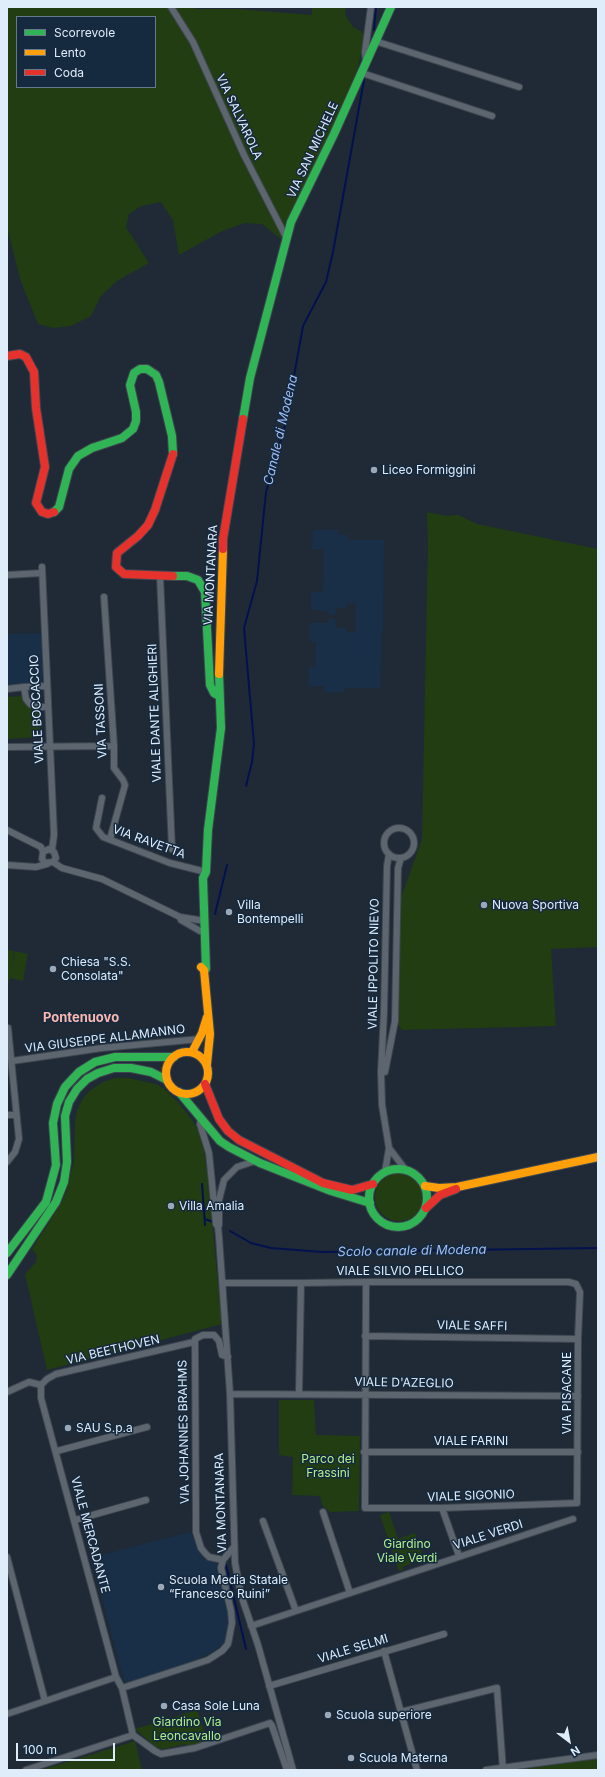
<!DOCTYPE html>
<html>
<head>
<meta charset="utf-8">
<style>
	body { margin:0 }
	#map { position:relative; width:605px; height:1777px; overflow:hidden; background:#1f2a36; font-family:Inter,sans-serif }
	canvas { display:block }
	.frame { position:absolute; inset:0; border:8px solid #dfecfa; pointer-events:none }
	.legend { position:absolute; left:16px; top:16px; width:140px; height:72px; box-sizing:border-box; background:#162a3f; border:1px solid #66788a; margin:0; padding:5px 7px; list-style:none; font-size:12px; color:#dfecfa }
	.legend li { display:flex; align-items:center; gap:8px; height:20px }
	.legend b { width:20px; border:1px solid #66788a }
	.north { position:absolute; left:549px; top:1721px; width:40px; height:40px; -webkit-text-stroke:3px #162a3f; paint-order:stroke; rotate:148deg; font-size:11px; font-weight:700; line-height:16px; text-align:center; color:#dfecfa }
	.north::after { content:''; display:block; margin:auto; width:14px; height:18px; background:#dfecfa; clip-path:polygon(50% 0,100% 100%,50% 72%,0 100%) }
	.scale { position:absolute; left:16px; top:1743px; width:99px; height:18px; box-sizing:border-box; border:2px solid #dfecfa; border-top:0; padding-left:5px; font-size:12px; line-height:14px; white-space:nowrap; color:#dfecfa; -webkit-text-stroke:3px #162a3f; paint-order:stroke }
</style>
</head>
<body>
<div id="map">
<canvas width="605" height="1777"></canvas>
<div class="frame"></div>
<ul class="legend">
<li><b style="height:5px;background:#30b455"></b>Scorrevole</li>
<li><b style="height:5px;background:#ff9f0a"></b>Lento</li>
<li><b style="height:5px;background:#e5322d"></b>Coda</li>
</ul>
<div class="north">N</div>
<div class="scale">100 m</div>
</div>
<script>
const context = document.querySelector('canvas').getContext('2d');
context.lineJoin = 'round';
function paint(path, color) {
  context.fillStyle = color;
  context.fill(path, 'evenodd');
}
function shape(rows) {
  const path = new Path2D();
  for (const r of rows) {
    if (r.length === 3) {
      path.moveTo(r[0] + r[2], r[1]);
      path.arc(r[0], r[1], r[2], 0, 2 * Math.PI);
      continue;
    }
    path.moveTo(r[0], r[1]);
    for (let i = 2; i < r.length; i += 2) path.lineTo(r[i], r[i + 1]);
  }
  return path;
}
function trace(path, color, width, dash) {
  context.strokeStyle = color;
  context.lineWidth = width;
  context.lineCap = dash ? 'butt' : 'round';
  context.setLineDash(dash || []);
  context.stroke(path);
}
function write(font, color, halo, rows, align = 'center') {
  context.font = font + ' Inter,sans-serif';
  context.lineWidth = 3;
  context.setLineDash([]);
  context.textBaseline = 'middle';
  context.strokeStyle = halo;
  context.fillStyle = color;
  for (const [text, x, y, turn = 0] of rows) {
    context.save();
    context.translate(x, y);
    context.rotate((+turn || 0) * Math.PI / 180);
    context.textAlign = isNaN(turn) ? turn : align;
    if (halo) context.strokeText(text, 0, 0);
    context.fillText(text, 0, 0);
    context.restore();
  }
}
const built = shape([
	[313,530,338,530,338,535,348,535,348,540,384,540,383,633,382,633,380,688,345,688,344,692,324,692,324,686,308,686,309,667,315,667,316,642,310,641,310,623,328,623,328,619,335,619,336,628,346,628,346,632,356,632,356,604,347,603,346,608,336,608,335,615,329,615,328,611,311,610,311,592,323,592,324,549,312,549],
	[42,633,43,684,7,686,7,634],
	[190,1532,203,1559,218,1564,229,1623,226,1641,214,1651,195,1660,130,1683,124,1681,93,1564,102,1561,101,1555]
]);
const green = shape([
	[7,7,193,7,195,9,237,9,312,15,312,7,346,7,345,13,347,18,353,27,361,31,365,38,355,78,334,127,289,217,281,239,262,224,245,223,222,231,179,255,173,220,161,202,141,206,129,214,126,227,149,263,117,281,101,296,91,316,71,326,53,328,38,324,20,279,7,227],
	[17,17,155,17,155,87,17,87],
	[427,512,447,516,458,515,477,524,598,549,598,947,551,949,556,1026,402,1030,392,1017,394,917,422,839,428,544],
	[22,696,24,702,28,706,38,710,41,737,7,739,7,697],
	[7,950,14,951,11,972,15,951,28,954,23,981,10,978,8,984,7,984],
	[115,1078,128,1078,156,1084,163,1088,178,1102,195,1124,200,1135,204,1151,207,1172,222,1324,47,1370,25,1274,36,1262,37,1256,32,1249,61,1203,67,1190,74,1161,75,1122,77,1111,82,1100,89,1091,103,1082],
	[399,1197,24],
	[279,1400,314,1400,316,1435,360,1436,359,1511,330,1512,322,1505,320,1496,292,1495,293,1457,279,1455],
	[389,1512,398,1539,415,1533,424,1559,402,1567,403,1570,399,1571,380,1515],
	[197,1710,208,1741,188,1747,185,1744,164,1749,157,1748,135,1729],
	[135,1741,142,1770,41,1770],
	[598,1758,598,1770,519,1770]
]);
const stream = shape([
	[374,30,376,7],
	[246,786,252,762,254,744,244,628,257,581,266,492,285,426,303,326,326,282,333,252,364,80],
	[215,914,227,865],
	[202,1184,205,1225],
	[205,1219,213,1222],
	[230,1231,251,1243,271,1248,322,1252,598,1248],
	[226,1565,246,1649]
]);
const street = shape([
	[171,7,193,42,244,155,286,237],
	[375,41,519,87],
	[366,62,365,52,371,7],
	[362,73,492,116],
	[42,567,54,835,52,850],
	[7,575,42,573],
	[160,576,172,849],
	[104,597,114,746,114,768,123,780,125,785,110,839],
	[47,686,24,687,26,699,30,704,37,707,48,707],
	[7,689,24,687],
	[7,747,114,746],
	[102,798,96,828,103,837,170,863,206,872],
	[399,843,15],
	[7,830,41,847,43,852],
	[53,862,56,858,54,852,49,849,43,852,42,859,45,863,53,862,62,868,102,879,180,917,205,921],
	[7,865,36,867,47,864],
	[180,917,181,920,200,931],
	[12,1061,102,1048,200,1039],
	[385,1072,395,1021,398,868,401,858],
	[7,1115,16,1115],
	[201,1118,200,1124,209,1153,216,1224,218,1227,219,1237,230,1394,235,1563,241,1595,258,1645,293,1770],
	[389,1148,405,1169],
	[7,1162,15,1152,19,1139,8,1028],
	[385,1172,389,1148,382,1105,381,1072,384,1012,387,866,389,854],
	[219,1225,219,1200,224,1180,237,1167,255,1161],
	[223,1283,301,1283,366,1282,569,1282,576,1284,580,1292,578,1339,577,1503,442,1508,365,1508,366,1282],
	[365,1336,578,1339],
	[41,1385,47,1379,56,1374,194,1342],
	[7,1392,29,1382,41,1385],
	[299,1393,301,1283],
	[230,1394,578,1396],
	[57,1451,147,1427],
	[364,1452,578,1452],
	[442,1508,459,1556],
	[323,1512,350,1593],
	[75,1520,146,1500],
	[263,1521,296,1611],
	[7,1557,45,1701],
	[223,1560,209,1557,205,1553,201,1548,196,1532,195,1339,203,1335,214,1335,219,1341,222,1355,228,1357],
	[251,1626,573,1519],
	[384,1651,417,1770],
	[269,1686,444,1634],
	[122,1688,208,1660,222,1651,228,1644,232,1623,231,1611,221,1568,223,1560,233,1548],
	[401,1712,497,1688,503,1770],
	[7,1714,116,1677],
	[133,1735,155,1751,161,1754,195,1748,270,1723,272,1726,287,1770],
	[26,1770,133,1735,122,1688,116,1677,41,1398,41,1385],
	[486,1770,598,1755]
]);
const fast = shape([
	[243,419,250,378,291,222,334,134,391,7],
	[54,512,59,507,69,469,78,456,92,448,122,438,133,429,136,421,136,412,130,385,134,373,140,369,147,369,156,375,159,382,172,436,173,454],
	[173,576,187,576,198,580,205,592,210,685,214,693,219,696],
	[204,970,206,969,203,878,206,872,208,830,221,728,219,674],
	[179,1092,220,1141,229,1147,260,1163,331,1191,370,1203],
	[398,1198,29],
	[7,1253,46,1202,56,1165,53,1123,57,1104,65,1087,79,1072,95,1062,115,1057,174,1057],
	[7,1275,56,1202,64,1182,67,1162,65,1116,69,1102,77,1089,87,1079,98,1073,114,1068,131,1068,151,1072,167,1080]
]);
const slow = shape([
	[219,674,223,549],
	[201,967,204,970,210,1034,207,1064],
	[192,1052,202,1033,207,1017],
	[187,1073,21],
	[425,1186,439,1188,457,1187,598,1157]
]);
const jam = shape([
	[7,356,20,354,26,357,34,372,36,408,45,467,36,503,42,512,48,514,54,512],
	[223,549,223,539,243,419],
	[173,576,124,574,116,567,117,553,138,536,148,525,155,510,173,454],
	[205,1084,219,1119,228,1131,239,1140,323,1183,352,1190,373,1184],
	[426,1208,440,1195,456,1189]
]);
const markers = [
	[374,470,4,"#9ca8b5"],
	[484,905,4,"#9ca8b5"],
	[229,912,4,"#9ca8b5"],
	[53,969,4,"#9ca8b5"],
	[171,1206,4,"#9ca8b5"],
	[68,1428,4,"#9ca8b5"],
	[161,1587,4,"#9ca8b5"],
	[164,1706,4,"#9ca8b5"],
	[328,1715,4,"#9ca8b5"],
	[351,1758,4,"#9ca8b5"]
];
const streetNames = [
	["VIA SALVAROLA",239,117,65],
	["VIA SAN MICHELE",313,150,-65],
	["VIA MONTANARA",211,575,-87],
	["VIALE BOCCACCIO",37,709,-93],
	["VIALE DANTE ALIGHIERI",155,713,-92],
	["VIA TASSONI",101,721,-93],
	["VIA RAVETTA",149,842,20],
	["VIALE IPPOLITO NIEVO",374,964,-89],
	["VIA GIUSEPPE ALLAMANNO",105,1039,-7],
	["VIALE SILVIO PELLICO",400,1271],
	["VIALE SAFFI",472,1326,1],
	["VIA BEETHOVEN",113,1350,-13],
	["VIALE D'AZEGLIO",404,1383,1],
	["VIA PISACANE",567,1393,-90],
	["VIA JOHANNES BRAHMS",184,1432,-91],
	["VIALE FARINI",471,1441],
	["VIALE SIGONIO",471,1496,-2],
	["VIA MONTANARA",221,1503,-92],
	["VIALE MERCADANTE",90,1535,75],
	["VIALE VERDI",488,1535,-18],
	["VIALE SELMI",353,1649,-17]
];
const poiNames = [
	["Liceo Formiggini",382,470],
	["Villa",237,905],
	["Bontempelli",237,919],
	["Nuova Sportiva",492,905],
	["Chiesa \"S.S.",61,962],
	["Consolata\"",61,976],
	["Villa Amalia",179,1206],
	["SAU S.p.a",76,1428],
	["Scuola Media Statale",169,1580],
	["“Francesco Ruini”",169,1594],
	["Casa Sole Luna",172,1706],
	["Scuola superiore",336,1715],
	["Scuola Materna",359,1758]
];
const parkNames = [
	["Parco dei",328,1459],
	["Frassini",328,1473],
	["Giardino",407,1544],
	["Viale Verdi",407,1558],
	["Giardino Via",187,1722],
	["Leoncavallo",187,1736]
];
const waterNames = [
	["Canale di Modena",281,430,-77],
	["Scolo canale di Modena",412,1251,-1]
];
const neighbourhoodNames = [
	["Pontenuovo",81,1018]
];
paint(built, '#182f47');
paint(green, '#223d12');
trace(stream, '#03124e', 2);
trace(street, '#3d4650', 8);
trace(fast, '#3d4650', 10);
trace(slow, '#3d4650', 10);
trace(jam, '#3d4650', 10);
trace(street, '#5d666f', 6);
trace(fast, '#30b455', 8);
trace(slow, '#ff9f0a', 8);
trace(jam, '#e5322d', 8);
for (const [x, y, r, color] of markers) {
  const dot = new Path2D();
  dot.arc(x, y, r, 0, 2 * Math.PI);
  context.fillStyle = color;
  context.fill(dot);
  trace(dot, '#162a3f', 1.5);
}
write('12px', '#dfecfa', '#162a3f', streetNames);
write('12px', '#dfecfa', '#162a3f', poiNames, 'left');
write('12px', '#b0f089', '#162a3f', parkNames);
write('italic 13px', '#9fbef8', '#162a3f', waterNames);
write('bold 13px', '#fab7ad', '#162a3f', neighbourhoodNames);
</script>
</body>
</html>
